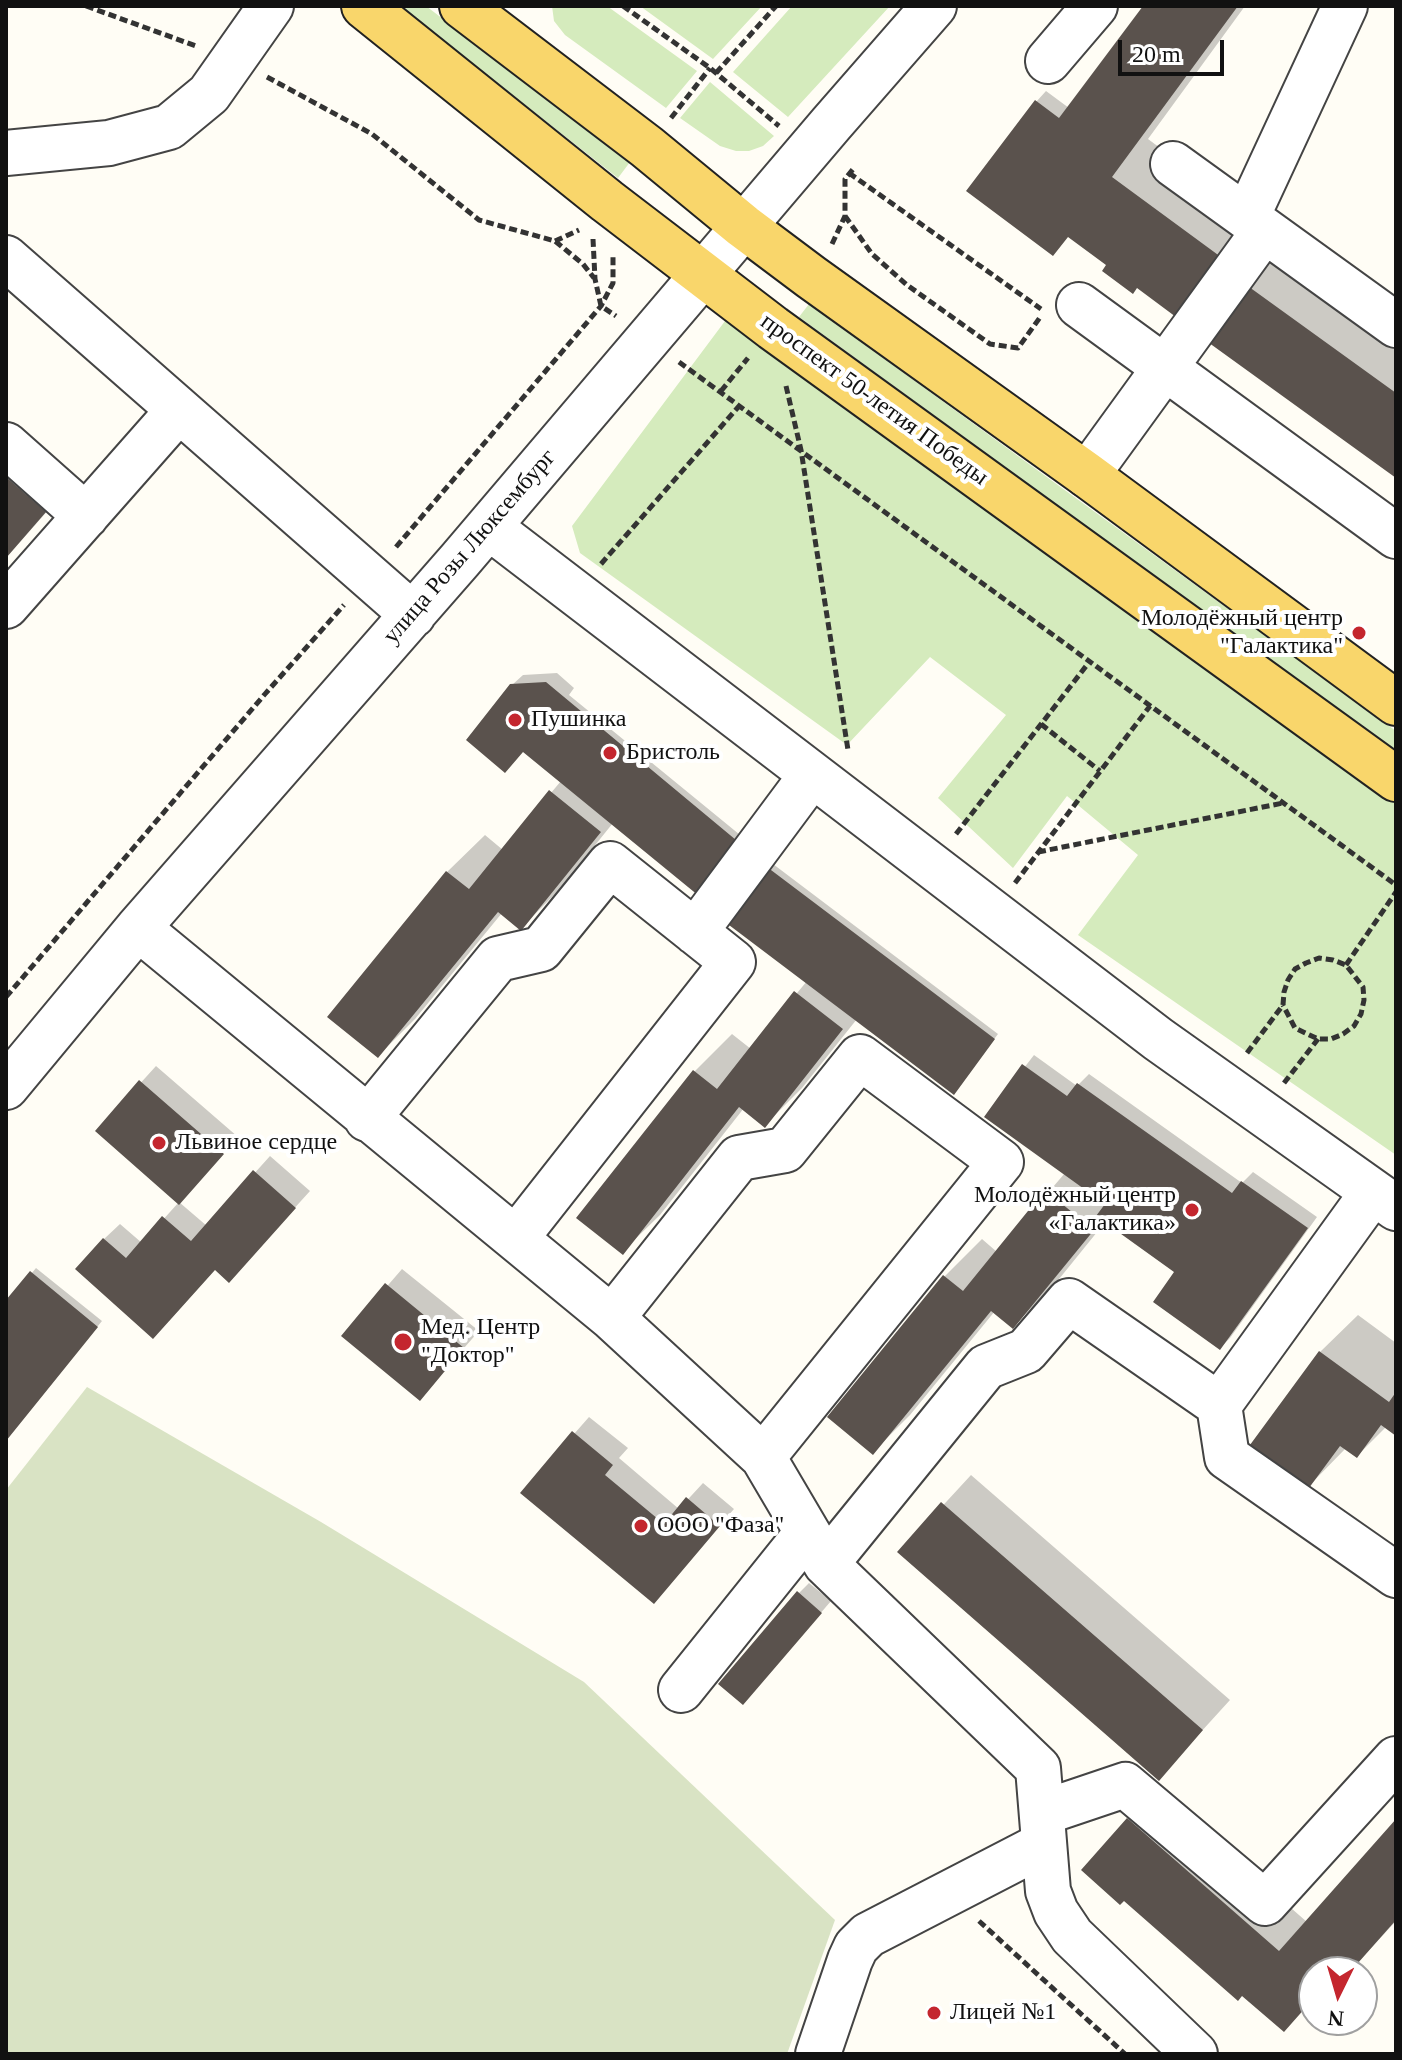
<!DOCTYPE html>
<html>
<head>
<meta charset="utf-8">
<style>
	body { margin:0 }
	#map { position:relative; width:1402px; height:2060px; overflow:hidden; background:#fffdf5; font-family:Georgia,serif }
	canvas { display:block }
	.frame { position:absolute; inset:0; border:8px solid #111; pointer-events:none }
	.north { position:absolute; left:1298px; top:1956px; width:80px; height:80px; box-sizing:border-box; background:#fff; border:2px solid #a0a0a0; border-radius:50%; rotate:185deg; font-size:22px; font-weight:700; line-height:32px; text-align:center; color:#111 }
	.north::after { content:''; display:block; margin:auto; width:28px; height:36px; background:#c4262e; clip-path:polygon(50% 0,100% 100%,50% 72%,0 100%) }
	.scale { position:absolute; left:1118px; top:40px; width:106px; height:36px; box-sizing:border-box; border:4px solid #111; border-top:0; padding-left:10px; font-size:24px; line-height:28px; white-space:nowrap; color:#111; -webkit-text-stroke:6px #fff; paint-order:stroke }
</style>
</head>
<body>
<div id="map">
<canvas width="1402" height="2060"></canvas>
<div class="frame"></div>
<div class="north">N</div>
<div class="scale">20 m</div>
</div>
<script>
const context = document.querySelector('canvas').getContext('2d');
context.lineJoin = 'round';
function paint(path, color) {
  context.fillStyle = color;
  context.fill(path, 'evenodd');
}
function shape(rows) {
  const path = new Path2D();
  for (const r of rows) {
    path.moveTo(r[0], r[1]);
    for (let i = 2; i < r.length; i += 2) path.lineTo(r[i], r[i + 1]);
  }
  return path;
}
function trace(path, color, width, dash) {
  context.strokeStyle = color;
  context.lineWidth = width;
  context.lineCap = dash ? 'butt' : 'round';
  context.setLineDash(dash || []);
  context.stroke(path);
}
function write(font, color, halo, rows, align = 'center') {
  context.font = font + ' Georgia,serif';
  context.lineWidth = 8;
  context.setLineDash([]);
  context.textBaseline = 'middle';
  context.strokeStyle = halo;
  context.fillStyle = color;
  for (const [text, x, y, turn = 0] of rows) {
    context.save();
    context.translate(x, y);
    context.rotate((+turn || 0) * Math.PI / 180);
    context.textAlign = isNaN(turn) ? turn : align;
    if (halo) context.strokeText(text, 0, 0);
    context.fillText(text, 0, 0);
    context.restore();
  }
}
const green = shape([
	[399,6,426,6,630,162,618,178],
	[552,6,607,6,697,71,666,108,565,35,554,21],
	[640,6,762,6,713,59],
	[792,6,890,6,788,117,733,72],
	[710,82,774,136,763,146,749,151,736,151,720,146,680,118],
	[809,304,1396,731,1396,752,799,317],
	[728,317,1396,803,1396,1155,1078,935,1138,855,1067,796,1013,868,938,798,1006,715,930,657,847,745,580,553,572,526]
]);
const cemetery = shape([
	[87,1387,321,1522,584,1682,835,1920,787,2054,6,2054,6,1490]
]);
const shadow = shape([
	[1145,6,1245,6,1148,139,1260,222,1217,280,1109,265,1036,102,1046,91,1069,108],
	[1284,248,1396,329,1396,475,1247,286],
	[6,438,65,491,6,558],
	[557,673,574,688,569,695,745,839,704,889,613,823,558,891,521,928,502,913,415,1019,378,1056,330,1017,447,872,485,835,503,850,561,781,512,685,523,675],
	[773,864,998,1034,958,1087,857,1019,802,1088,765,1125,744,1108,660,1215,622,1252,578,1217,695,1071,732,1034,751,1049,807,981,769,868],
	[1034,1055,1077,1086,1089,1074,1242,1183,1253,1172,1317,1217,1230,1338,1220,1348,1177,1272,1106,1221,1051,1289,1013,1326,995,1311,910,1415,873,1452,830,1417,945,1276,982,1239,997,1252,1065,1173,986,1117],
	[156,1066,238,1137,179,1202,207,1226,270,1156,310,1191,244,1264,216,1268,169,1321,104,1239,120,1224,142,1243,179,1202,97,1131],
	[36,1268,102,1321,6,1439,6,1304],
	[402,1269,479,1331,420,1398,344,1336],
	[1358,1315,1396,1343,1396,1434,1386,1427,1357,1456,1346,1448,1306,1489,1320,1352],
	[589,1417,628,1448,619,1458,679,1509,703,1483,734,1509,654,1602,523,1492],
	[971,1475,1230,1700,1159,1778,900,1552],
	[809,1583,831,1601,753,1692,799,1593],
	[1157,1791,1307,1922,1396,1822,1396,1921,1349,1972,1314,1972,1314,1999,1284,2030,1129,1820]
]);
const building = shape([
	[1143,6,1238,6,1112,177,1225,260,1180,320,1137,288,1133,294,1102,271,1106,265,1068,237,1053,256,966,191,1035,100,1059,118],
	[1245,284,1396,393,1396,478,1205,340],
	[6,477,46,512,6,558],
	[546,682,742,845,699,896,523,752,505,773,466,740,510,684],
	[549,790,601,832,521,931,498,912,378,1058,327,1017,446,871,469,889],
	[767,867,995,1039,954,1095,725,922],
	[794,991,843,1029,765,1128,739,1107,623,1255,576,1218,693,1070,717,1089],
	[1022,1064,1067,1096,1077,1083,1232,1193,1241,1181,1308,1228,1220,1350,1153,1302,1174,1272,1096,1216,1105,1204,984,1117],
	[139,1080,224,1154,179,1205,95,1131],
	[253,1170,296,1208,229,1283,215,1270,153,1339,75,1269,103,1238,126,1258,162,1216,191,1241],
	[1045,1190,1094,1230,1013,1329,991,1311,873,1455,827,1417,943,1275,963,1291],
	[30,1271,98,1327,6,1441,6,1300],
	[385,1283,464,1348,420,1401,341,1336],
	[1319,1351,1389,1402,1396,1392,1396,1436,1381,1425,1357,1458,1340,1446,1306,1492,1247,1449],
	[572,1431,613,1465,605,1475,664,1524,686,1497,720,1526,654,1604,520,1493],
	[941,1502,1203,1730,1159,1781,897,1552],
	[797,1591,822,1613,743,1705,718,1684],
	[1127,1818,1279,1951,1396,1819,1396,1920,1350,1972,1314,1972,1314,1998,1284,2032,1242,1996,1238,2001,1124,1901,1120,1905,1081,1870]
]);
const path = shape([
	[86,6,196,46],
	[623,6,710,68,779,126],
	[716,73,776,6],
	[267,77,372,134,479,220,555,241,583,264,594,278],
	[671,118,710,68],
	[849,173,1041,309],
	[845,216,872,254,907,285,990,344,1018,348,1041,316],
	[593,239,595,279,601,306,616,316],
	[555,241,579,230],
	[832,244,845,216,845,179,854,168],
	[679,362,1396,885],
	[786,386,801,450,848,750],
	[721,391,748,358],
	[396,547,601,306,613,283,613,255],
	[601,564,740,405],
	[1041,724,1100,771],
	[956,834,1090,661],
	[1038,852,1283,803],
	[1015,883,1150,706],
	[1346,965,1396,892],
	[6,997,265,694,344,605],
	[1247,1053,1283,1005,1284,992,1288,980,1295,969,1306,963,1319,958,1333,960,1346,965,1363,987,1364,1000,1361,1014,1354,1026,1343,1034,1331,1039,1318,1039,1295,1028,1283,1005],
	[1284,1083,1318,1039],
	[979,1921,1125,2054]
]);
const minor = shape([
	[1048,61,1095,6],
	[6,153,109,143,169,127,209,94,271,6],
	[1173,164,1396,325],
	[1247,217,1345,6],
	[6,258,413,615],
	[1079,305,1396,536],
	[6,445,86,516],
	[1087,475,1264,231],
	[489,527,1158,1039,1396,1208],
	[6,606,178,411],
	[138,928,612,1318,763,1457,826,1564,1038,1768,1048,1891,1056,1912,1072,1936,1195,2054],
	[695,932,811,776],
	[6,1087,138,928,460,560,831,124,934,6],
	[367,1119,498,959,541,949,610,864,733,962,516,1238],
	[612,1318,739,1158,785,1150,860,1057,1001,1162,763,1457],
	[1219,1405,1373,1192],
	[826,1564,986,1367,1026,1351,1069,1301,1219,1405,1227,1457,1396,1575],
	[681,1690,807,1533],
	[1042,1813,1125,1785,1265,1903,1396,1759],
	[818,2054,850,1960,856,1947,868,1935,1044,1844]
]);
const major = shape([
	[364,6,607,201,773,328,1396,779],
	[462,6,647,147,743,226,811,277,1087,475,1396,703]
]);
const markers = [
	[1359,633,8,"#c4262e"],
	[515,720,8,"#c4262e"],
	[610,753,8,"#c4262e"],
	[159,1143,8,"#c4262e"],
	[1192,1210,8,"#c4262e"],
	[403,1342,10,"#c4262e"],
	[641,1526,8,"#c4262e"],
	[934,2013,8,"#c4262e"]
];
const streetNames = [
	["проспект 50-летия Победы",874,400,36],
	["улица Розы Люксембург",470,547,-49]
];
const poiNames = [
	["Молодёжный центр",1343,619,"right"],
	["\"Галактика\"",1343,647,"right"],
	["Пушинка",531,720],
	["Бристоль",626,753],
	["Львиное сердце",175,1143],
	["Молодёжный центр",1176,1196,"right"],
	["«Галактика»",1176,1224,"right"],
	["Мед. Центр",421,1328],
	["\"Доктор\"",421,1356],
	["ООО \"Фаза\"",657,1526],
	["Лицей №1",950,2013]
];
paint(green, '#d5ebbd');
paint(cemetery, '#d9e3c4');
paint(shadow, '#0003');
paint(building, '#5a524d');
trace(minor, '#444', 48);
trace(major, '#222', 48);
trace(path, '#333', 5, [8, 4]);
trace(minor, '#fff', 44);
trace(major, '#f9d66b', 44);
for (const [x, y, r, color] of markers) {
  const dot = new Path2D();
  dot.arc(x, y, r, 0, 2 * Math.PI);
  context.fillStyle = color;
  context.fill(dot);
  trace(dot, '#fff', 3);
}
write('24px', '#111', '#fff', streetNames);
write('24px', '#111', '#fff', poiNames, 'left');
</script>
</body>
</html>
